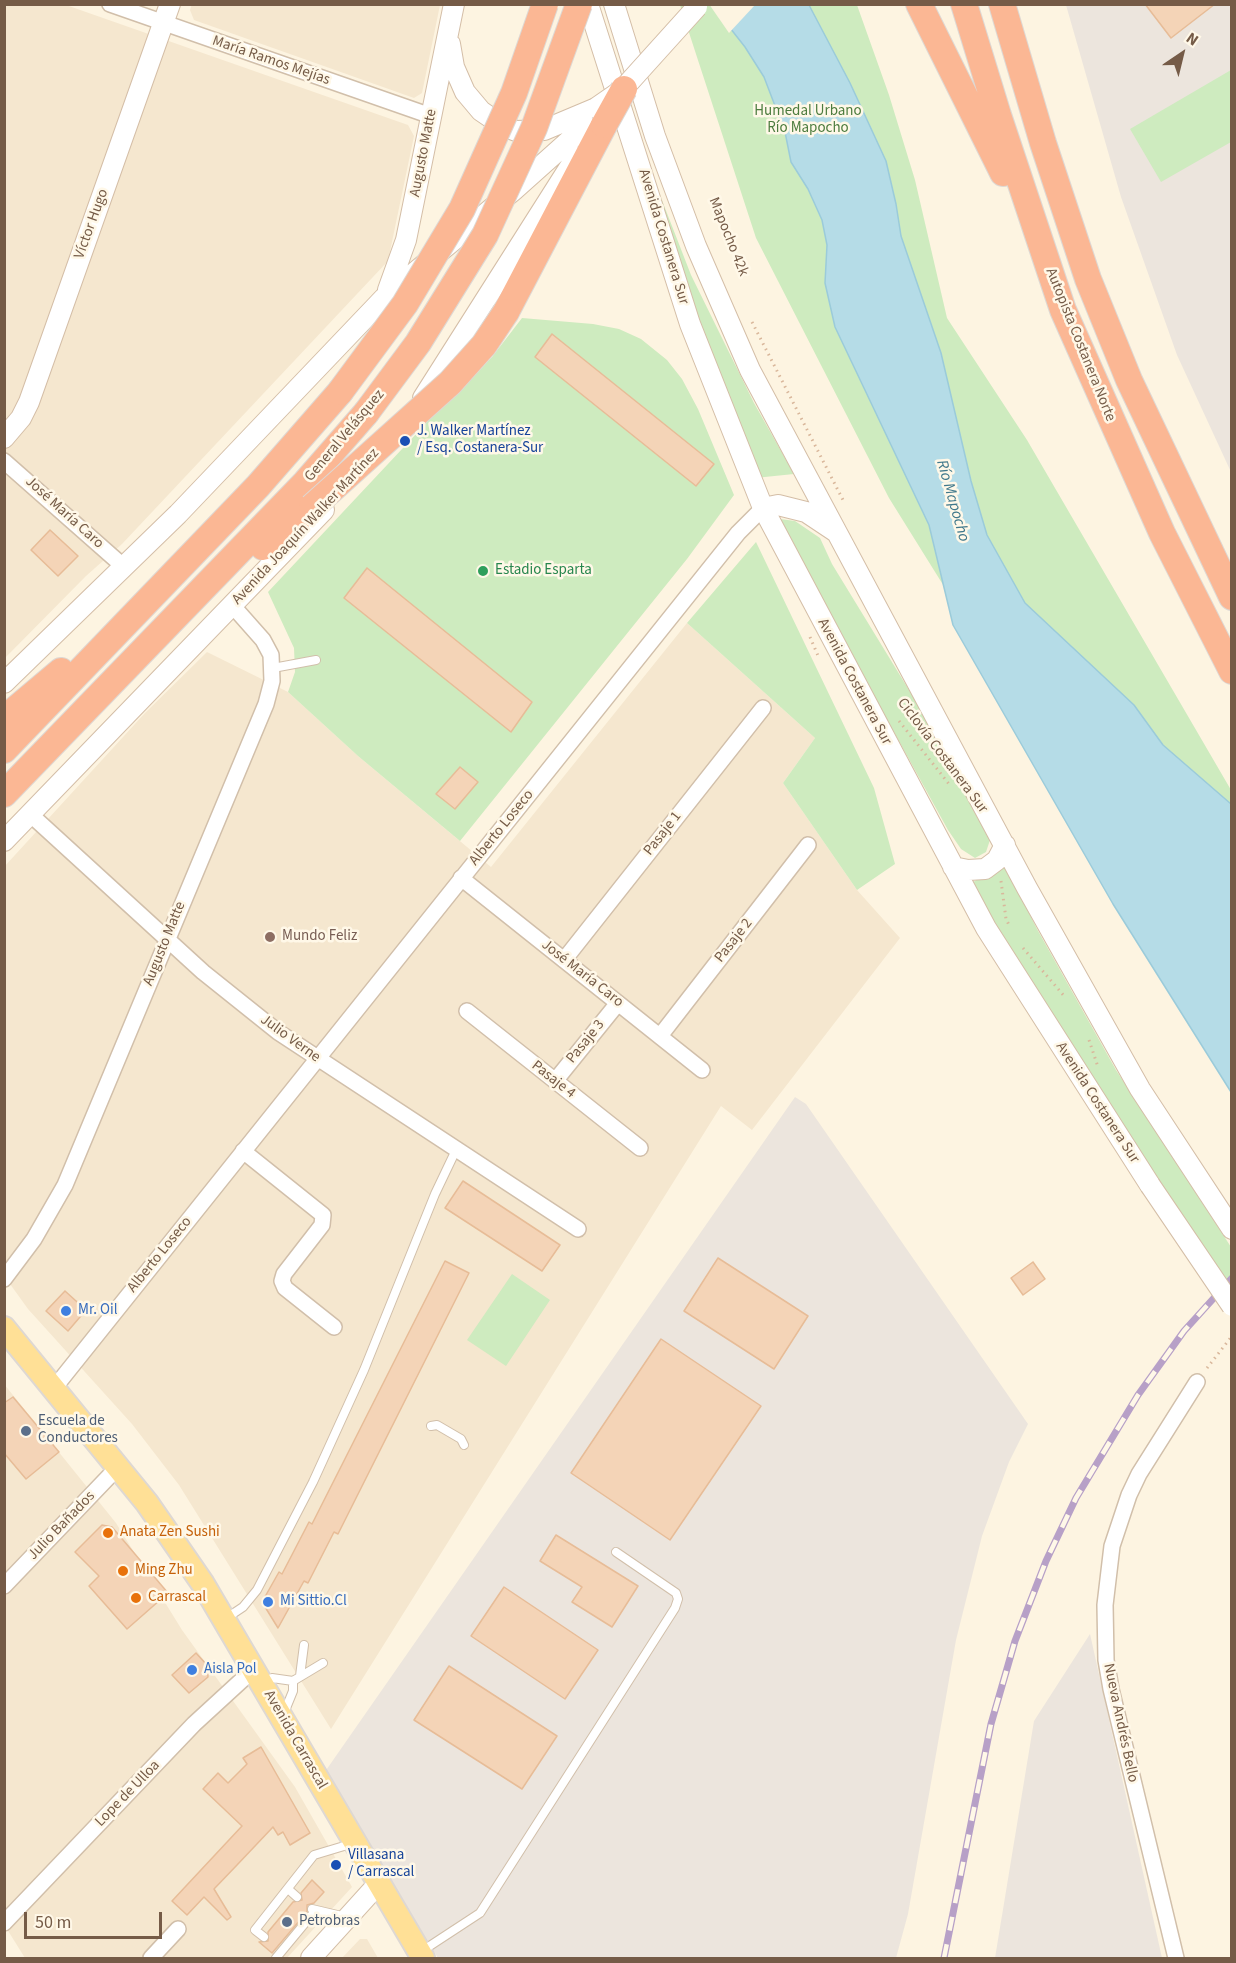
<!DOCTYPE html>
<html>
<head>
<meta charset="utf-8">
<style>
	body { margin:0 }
	#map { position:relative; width:1236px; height:1963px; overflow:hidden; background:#fdf4e1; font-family:"Source Sans 3",sans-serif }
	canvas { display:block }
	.frame { position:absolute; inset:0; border:6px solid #755b47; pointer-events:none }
	.north { position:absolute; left:1152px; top:24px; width:60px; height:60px; -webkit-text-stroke:4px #fff8e8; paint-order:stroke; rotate:35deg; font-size:16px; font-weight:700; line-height:24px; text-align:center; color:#755b47 }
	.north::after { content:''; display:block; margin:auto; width:21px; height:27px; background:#755b47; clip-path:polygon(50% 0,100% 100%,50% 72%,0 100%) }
	.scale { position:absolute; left:24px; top:1912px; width:138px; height:27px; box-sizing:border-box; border:3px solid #755b47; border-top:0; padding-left:8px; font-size:18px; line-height:21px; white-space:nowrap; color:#755b47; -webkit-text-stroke:4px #fff8e8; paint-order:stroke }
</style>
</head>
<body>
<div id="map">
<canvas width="1236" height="1963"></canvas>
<div class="frame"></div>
<div class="north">N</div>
<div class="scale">50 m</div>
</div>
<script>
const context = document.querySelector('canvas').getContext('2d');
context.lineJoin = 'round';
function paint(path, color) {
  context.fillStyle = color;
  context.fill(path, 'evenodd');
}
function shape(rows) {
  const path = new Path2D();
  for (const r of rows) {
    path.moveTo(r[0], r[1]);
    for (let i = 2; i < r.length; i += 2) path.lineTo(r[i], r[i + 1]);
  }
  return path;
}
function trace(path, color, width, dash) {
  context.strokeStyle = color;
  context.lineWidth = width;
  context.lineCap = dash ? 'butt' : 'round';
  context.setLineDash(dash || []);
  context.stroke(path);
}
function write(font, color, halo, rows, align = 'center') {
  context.font = font + ' "Source Sans 3",sans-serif';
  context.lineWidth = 5;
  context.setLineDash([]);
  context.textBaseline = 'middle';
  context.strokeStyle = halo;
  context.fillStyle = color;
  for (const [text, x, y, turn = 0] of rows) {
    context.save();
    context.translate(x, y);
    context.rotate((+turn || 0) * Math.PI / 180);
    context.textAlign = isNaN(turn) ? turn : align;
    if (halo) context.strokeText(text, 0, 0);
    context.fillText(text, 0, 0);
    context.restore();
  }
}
const residential = shape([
	[192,4,440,4,440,5,422,93,414,98,194,20,190,10],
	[5,5,66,5,408,125,414,136,388,261,122,544,86,576,5,658],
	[687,623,815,738,783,783,857,890,900,938,752,1130,721,1106,331,1729,179,1485,132,1424,28,1309,5,1277,4,867,145,713,207,652,288,692,358,756,491,867],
	[4,1384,116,1523,182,1630,295,1787,352,1887,287,1958,25,1958,5,1926],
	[360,1939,367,1939,378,1958,342,1958]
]);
const industrial = shape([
	[1066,5,1231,5,1231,472,1177,355,1121,197],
	[795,1097,806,1104,1028,1424,1009,1462,982,1536,956,1640,908,1914,896,1958,438,1958,322,1776],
	[1090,1634,1162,1958,995,1958,1034,1721]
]);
const green = shape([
	[680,5,857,5,889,95,915,180,947,318,1027,440,1231,790,1231,1080,988,657,889,498,756,238],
	[1231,70,1231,142,1161,182,1130,129],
	[639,141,691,275,754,403,794,474,755,478,659,208],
	[522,318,593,324,619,329,641,339,667,360,682,379,698,409,734,495,687,559,460,841,358,756,288,692,295,672,294,648,268,592,417,433,413,429,472,378,492,357],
	[780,519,795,521,820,538,832,564,942,744,992,834,986,852,975,858,961,849,948,830,820,598],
	[756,542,874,788,895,864,857,890,783,783,815,738,687,623],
	[1004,863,1037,929,1116,1070,1231,1247,1231,1292,1168,1201,970,884],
	[512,1274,550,1300,506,1366,467,1340]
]);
const water = shape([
	[712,5,809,5,850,83,886,161,896,204,901,236,941,353,971,481,987,535,1025,603,1134,705,1163,745,1231,804,1231,1092,1113,904,953,625,929,525,835,327,825,283,827,245,822,220,808,189,791,162,785,132,764,77,745,47,712,5]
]);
const pier = shape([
	[709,4,755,4,755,5,729,33]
]);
const building = shape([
	[1145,4,1215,4,1171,38,1145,4],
	[552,334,714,464,696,486,535,357,552,334],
	[50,530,78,556,58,576,31,550,50,530],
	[367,568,532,702,511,732,344,598,367,568],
	[460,767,478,782,455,809,436,794,460,767],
	[463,1181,560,1245,542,1271,445,1208,463,1181],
	[718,1258,808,1316,774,1369,684,1311,718,1258],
	[445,1261,469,1273,338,1534,334,1532,308,1583,304,1581,278,1628,262,1602,279,1572,282,1574,309,1522,312,1524,445,1261],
	[1033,1262,1045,1279,1023,1295,1011,1278,1033,1262],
	[65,1291,86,1310,68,1331,46,1311,65,1291],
	[661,1339,761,1406,670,1540,571,1473,661,1339],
	[13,1397,59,1452,26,1479,4,1453,4,1403,13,1397],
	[102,1525,112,1527,168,1593,127,1629,89,1586,99,1576,75,1552,102,1525],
	[556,1535,638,1586,612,1627,572,1602,582,1587,540,1561,556,1535],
	[504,1587,598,1650,565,1699,471,1636,504,1587],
	[196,1653,207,1665,208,1677,189,1693,172,1675,196,1653],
	[449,1666,557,1736,522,1789,414,1720,449,1666],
	[261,1747,310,1833,290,1845,283,1832,278,1835,273,1827,237,1865,214,1889,231,1917,227,1920,204,1897,187,1915,172,1901,242,1826,203,1789,218,1773,228,1783,247,1764,243,1758,261,1747],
	[312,1880,324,1892,314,1903,307,1905,307,1912,272,1953,259,1942,268,1941,268,1932,293,1902,302,1900,301,1893,312,1880]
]);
const path = shape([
	[752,322,843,500],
	[810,637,819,658],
	[899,721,949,784],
	[1001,881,1006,919,1010,927],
	[1023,948,1065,997],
	[1089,1040,1098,1067],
	[1207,1368,1232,1336]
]);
const lane = shape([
	[273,668,316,660],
	[431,1426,437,1425,461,1439,464,1445],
	[225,1619,243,1607,257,1590,313,1482,364,1370,435,1194,456,1150],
	[300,1676,304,1645],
	[262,1681,272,1678,293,1681],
	[284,1713,293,1691,293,1681,323,1663],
	[288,1889,297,1897],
	[312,1909,346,1917],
	[264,1937,255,1930,314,1855,354,1843],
	[422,1951,480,1913,675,1608,678,1599,676,1593,616,1552],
	[276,1958,315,1911]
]);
const street = shape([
	[110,4,431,116],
	[4,461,123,566],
	[30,814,203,972,278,1032,578,1229],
	[461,878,702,1070],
	[564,960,763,708],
	[467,1011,640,1148],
	[660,1036,808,845],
	[555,1081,618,1003],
	[243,1151,323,1215,322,1225,284,1274,282,1281,285,1288,334,1327],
	[4,1279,34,1239,65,1185,266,704,272,681,271,655,263,640,232,605],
	[55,1387,738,533,763,508],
	[4,1586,119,1466],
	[4,1923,194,1724,254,1669],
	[151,1958,178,1929],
	[1176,1958,1111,1689,1106,1660,1105,1605,1112,1546,1129,1495,1139,1474,1197,1382]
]);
const secondary = shape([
	[588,4,690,324,763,508,986,928,1150,1185],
	[614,4,655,136,696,246,750,370,1027,888,1140,1089,1232,1229],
	[450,44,454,67,465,92,481,111,503,126,516,131,544,130,594,109],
	[388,290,406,240,454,4],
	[423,398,576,157],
	[4,438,21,418,29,402,170,4],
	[763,508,778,505,806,512,836,532],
	[4,683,178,514,384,298,514,190,599,114],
	[4,841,324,510],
	[953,867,968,870,985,869,997,860,1005,845],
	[311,1958,379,1883]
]);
const primary = shape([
	[4,1328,147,1503,203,1584,423,1958]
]);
const highway = shape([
	[919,4,1003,173],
	[964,4,998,115,1063,310,1162,533,1232,671],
	[1002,4,1043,143,1088,279,1129,380,1232,597],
	[506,312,604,125],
	[263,547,312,507],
	[4,719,61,671],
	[4,750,258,486,340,392],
	[4,794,305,483,366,413]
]);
const rail = shape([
	[944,1958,991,1724,1015,1641,1046,1561,1076,1498,1138,1395,1184,1331,1232,1278]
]);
const secondaryBridge = shape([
	[614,99,697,7],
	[596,108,622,90],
	[1150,1185,1232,1306]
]);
const highwayBridge = shape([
	[604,125,624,89],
	[340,392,405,304,462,209,514,93,545,4],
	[366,413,418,343,485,235,534,128,579,4],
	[312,507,450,383,484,345,506,312]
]);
const markers = [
	[405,441,6,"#1a4fb4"],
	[483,571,6,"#2e9e5b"],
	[270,937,6,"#8d6e63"],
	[66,1311,6,"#3f7fe0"],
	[26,1431,6,"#5c6f8a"],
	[108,1533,6,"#e8710a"],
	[123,1571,6,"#e8710a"],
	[136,1598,6,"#e8710a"],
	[268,1602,6,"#3f7fe0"],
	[192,1670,6,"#3f7fe0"],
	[336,1865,6,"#1a4fb4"],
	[287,1922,6,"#5c6f8a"]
];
const streetNames = [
	["María Ramos Mejías",271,61,19],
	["Augusto Matte",424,153,-79],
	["Víctor Hugo",92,224,-70],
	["Avenida Costanera Sur",663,237,73],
	["Mapocho 42k",728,237,68],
	["Autopista Costanera Norte",1080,345,68],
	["General Velásquez",345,436,-50],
	["José María Caro",64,513,42],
	["Avenida Joaquín Walker Martínez",306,527,-47],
	["Avenida Costanera Sur",854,682,62],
	["Ciclovía Costanera Sur",942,756,53],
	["Alberto Loseco",502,828,-51],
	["Pasaje 1",663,834,-52],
	["Pasaje 2",734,941,-52],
	["Augusto Matte",165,944,-68],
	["José María Caro",582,974,38],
	["Julio Verne",290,1039,36],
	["Pasaje 3",586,1042,-51],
	["Pasaje 4",553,1080,38],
	["Avenida Costanera Sur",1097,1103,57],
	["Alberto Loseco",160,1255,-51],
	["Julio Bañados",62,1526,-46],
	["Nueva Andrés Bello",1120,1723,78],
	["Avenida Carrascal",295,1740,60],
	["Lope de Ulloa",128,1794,-46]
];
const parkNames = [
	["Humedal Urbano",808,112],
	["Río Mapocho",808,129]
];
const transitNames = [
	["J. Walker Martínez",417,432],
	["/ Esq. Costanera-Sur",417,449],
	["Villasana",348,1856],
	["/ Carrascal",348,1873]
];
const leisureNames = [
	["Estadio Esparta",495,571]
];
const educationNames = [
	["Mundo Feliz",282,937]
];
const shopNames = [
	["Mr. Oil",78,1311],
	["Mi Sittio.Cl",280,1602],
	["Aisla Pol",204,1670]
];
const serviceNames = [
	["Escuela de",38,1422],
	["Conductores",38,1439],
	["Petrobras",299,1922]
];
const foodNames = [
	["Anata Zen Sushi",120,1533],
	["Ming Zhu",135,1571],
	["Carrascal",148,1598]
];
const waterNames = [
	["Río Mapocho",952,501,74]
];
paint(residential, '#f5e7cf');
paint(industrial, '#ece5dd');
paint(green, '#ceebbf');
paint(water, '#b5dce7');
trace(water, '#9bcbda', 1.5);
paint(pier, '#fdf4e1');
paint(building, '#f4d4b7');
trace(building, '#e7bc97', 1.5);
trace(lane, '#d1bfaa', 10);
trace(street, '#d1bfaa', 18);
trace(secondary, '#d4bea7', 22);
trace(primary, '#ded8d3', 26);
trace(highway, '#ded8d3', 28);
trace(path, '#d9b79b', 3, [1.5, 4.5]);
trace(lane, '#fff', 8);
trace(street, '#fff', 15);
trace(secondary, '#fff', 20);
trace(primary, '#ffe096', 22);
trace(highway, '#fbb794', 26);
trace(rail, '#b7a0c7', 7);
trace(rail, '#fff8e8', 4.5, [14]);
trace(secondaryBridge, '#d4bea7', 22, []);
trace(highwayBridge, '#ded8d3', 28, []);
trace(secondaryBridge, '#fff', 20);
trace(highwayBridge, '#fbb794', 26);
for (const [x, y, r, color] of markers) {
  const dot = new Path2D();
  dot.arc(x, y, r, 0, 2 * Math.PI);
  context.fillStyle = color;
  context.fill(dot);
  trace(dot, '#fff8e8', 2);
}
write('15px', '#755b47', '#fff8e8', streetNames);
write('15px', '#4c7c3e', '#fff8e8', parkNames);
write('15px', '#164399', '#fff8e8', transitNames, 'left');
write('15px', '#27864d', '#fff8e8', leisureNames, 'left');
write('15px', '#785e54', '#fff8e8', educationNames, 'left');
write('15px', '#366cbe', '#fff8e8', shopNames, 'left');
write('15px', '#4e5e75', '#fff8e8', serviceNames, 'left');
write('15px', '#c56008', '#fff8e8', foodNames, 'left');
write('italic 16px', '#40788b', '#fff8e8', waterNames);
</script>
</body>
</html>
